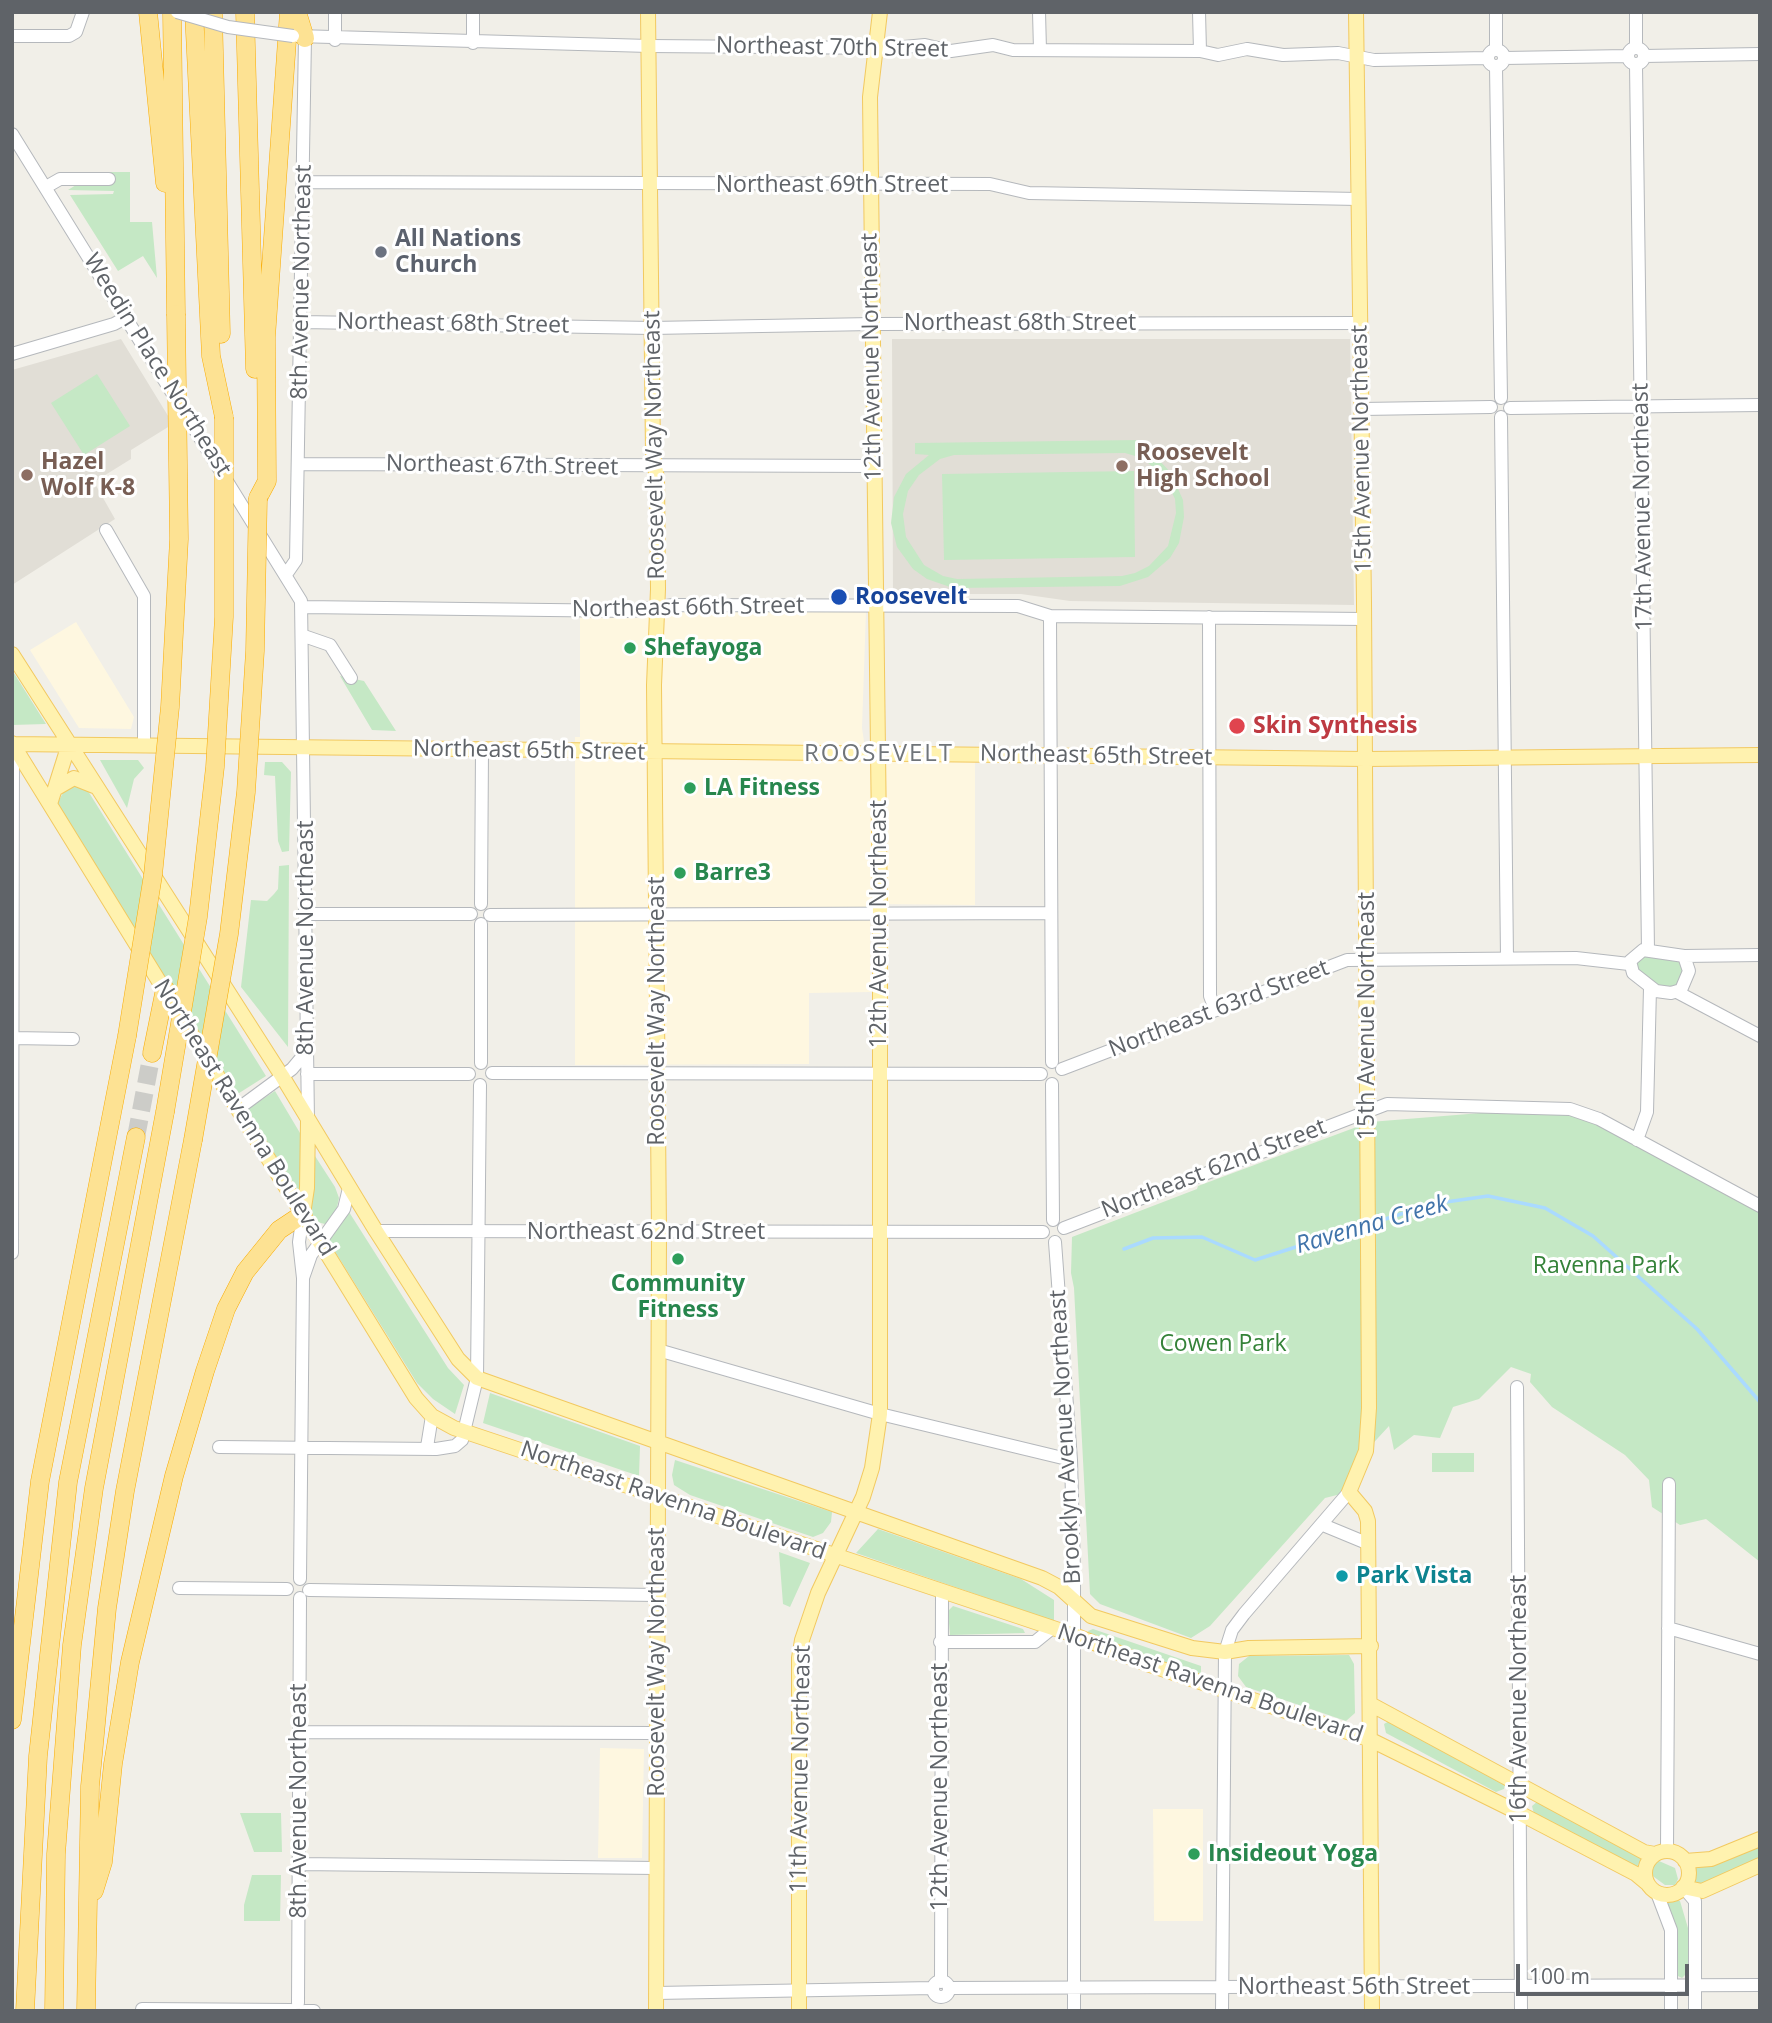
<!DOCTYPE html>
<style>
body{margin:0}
#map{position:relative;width:1772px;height:2023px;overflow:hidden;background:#f1efe8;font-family:"Open Sans",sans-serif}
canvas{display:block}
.frame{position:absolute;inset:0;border:14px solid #5f6368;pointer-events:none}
.scale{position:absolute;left:1516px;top:1964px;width:173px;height:32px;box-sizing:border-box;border:4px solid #5f6368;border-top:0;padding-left:9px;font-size:21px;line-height:24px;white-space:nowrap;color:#5f6368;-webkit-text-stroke:5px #fff;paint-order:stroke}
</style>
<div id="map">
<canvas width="1772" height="2023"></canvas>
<div class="frame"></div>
<div class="scale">100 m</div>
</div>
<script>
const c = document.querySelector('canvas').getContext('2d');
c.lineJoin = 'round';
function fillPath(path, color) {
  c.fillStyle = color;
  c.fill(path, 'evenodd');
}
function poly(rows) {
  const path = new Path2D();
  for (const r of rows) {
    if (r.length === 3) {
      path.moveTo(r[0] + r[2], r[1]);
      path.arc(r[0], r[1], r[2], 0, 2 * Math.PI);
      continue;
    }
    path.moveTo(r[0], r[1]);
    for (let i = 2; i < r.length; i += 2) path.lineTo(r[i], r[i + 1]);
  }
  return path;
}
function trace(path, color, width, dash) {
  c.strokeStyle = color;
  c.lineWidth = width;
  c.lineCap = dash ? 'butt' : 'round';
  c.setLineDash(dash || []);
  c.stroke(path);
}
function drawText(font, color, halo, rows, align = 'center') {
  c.font = font + ' "Open Sans",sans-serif';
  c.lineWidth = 6;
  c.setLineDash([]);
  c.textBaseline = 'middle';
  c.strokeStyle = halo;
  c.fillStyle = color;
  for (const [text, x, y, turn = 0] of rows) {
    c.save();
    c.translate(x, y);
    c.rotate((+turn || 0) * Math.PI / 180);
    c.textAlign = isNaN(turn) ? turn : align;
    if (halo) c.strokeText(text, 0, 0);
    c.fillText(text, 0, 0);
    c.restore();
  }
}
fillPath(poly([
 [671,611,866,611,862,728,867,762,975,762,975,905,870,904,871,992,809,993,809,1064,575,1065,575,737,580,737,580,617,640,618],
 [76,622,134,717,131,729,79,728,30,650],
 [600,1748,644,1749,642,1858,598,1858],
 [1153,1809,1203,1809,1203,1921,1154,1921]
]), '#fef7e0');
fillPath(poly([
 [121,339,173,424,131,450,131,459,94,482,115,519,12,585,12,370],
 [892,339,1350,339,1354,605,1070,601,1021,594,893,594]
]), '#e1ded6');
fillPath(poly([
 [109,172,130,172,130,222,152,222,157,278,143,256,118,271,70,195,113,194,114,191,68,190,76,185,109,186],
 [97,374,130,426,84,455,51,403],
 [1138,440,1139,448,1160,461,1171,473,1183,500,1184,517,1179,543,1170,558,1148,577,1120,586,953,588,927,579,913,569,897,547,891,523,894,497,906,474,929,455,915,454,915,443],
 [1125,453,1142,458,1164,476,1175,499,1176,513,1168,546,1149,566,1135,573,1122,576,957,579,943,576,924,565,906,537,903,514,908,491,919,475,940,459,954,455],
 [1134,471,1135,557,944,560,942,474],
 [12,670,46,724,12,725],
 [340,676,364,681,396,731,372,730],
 [100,760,138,760,144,768,134,779,127,808],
 [265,762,282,762,291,772,289,851,282,852,278,841,275,776,264,775],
 [71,787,85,787,88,791,266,1076,236,1095,57,804,64,791],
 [289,865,288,1047,241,987,251,900,267,901,274,894,278,889,279,866],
 [1641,955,1676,956,1685,966,1679,983,1673,989,1654,986,1635,968],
 [275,1091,300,1133,302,1184,298,1190,246,1110],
 [1493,1112,1585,1115,1760,1202,1760,1562,1706,1519,1680,1525,1652,1507,1649,1480,1625,1455,1552,1407,1530,1382,1531,1374,1511,1367,1479,1399,1453,1407,1440,1438,1414,1435,1394,1450,1389,1426,1366,1451,1349,1492,1325,1498,1210,1626,1191,1638,1100,1604,1090,1594,1074,1288,1071,1273,1072,1237,1197,1189,1198,1186,1370,1122],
 [315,1156,335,1187,339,1198,336,1212,325,1224,317,1222,308,1207,314,1192],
 [349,1212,448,1368,464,1385,455,1414,433,1399,417,1383,329,1242,329,1235],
 [490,1393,640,1446,639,1476,483,1423],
 [1432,1453,1474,1453,1474,1472,1432,1472],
 [675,1460,832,1512,831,1522,823,1533,813,1537,690,1495,674,1485,672,1475],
 [878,1529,1021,1579,1054,1600,1054,1621,856,1553],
 [779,1552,810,1563,790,1607,783,1604],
 [953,1606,1023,1629,1025,1633,950,1635,948,1611],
 [1093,1629,1201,1666,1201,1675,1090,1637,1088,1631],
 [1349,1655,1354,1664,1355,1713,1346,1721,1246,1687,1238,1676,1239,1664,1249,1656],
 [1391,1720,1505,1784,1504,1789,1496,1792,1386,1733,1384,1724],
 [1538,1801,1643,1856,1636,1869,1534,1814,1532,1806],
 [240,1813,281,1813,282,1852,254,1852],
 [1760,1843,1760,1860,1700,1885,1692,1881,1688,1868,1703,1867],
 [1659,1861,1675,1868,1678,1879,1675,1885,1665,1885,1650,1874,1652,1866],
 [252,1875,281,1875,280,1921,244,1921,244,1905],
 [1673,1900,1680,1901,1688,1928,1689,1971,1682,1978,1676,1975,1667,1901]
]), '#c5e8c5');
trace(poly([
 [1373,1223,1432,1204,1488,1196,1545,1208,1593,1236,1697,1329,1760,1402],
 [1124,1249,1153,1238,1202,1237,1255,1260,1365,1225]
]), '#aadaff', 3.5);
trace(poly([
 [136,1137,152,1053]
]), '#ccccc8', 18, [18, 9]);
const minor = poly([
 [335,12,335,40],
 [1039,12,1040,50],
 [1199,12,1200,51],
 [1496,12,1496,50],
 [1636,12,1636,48],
 [12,36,69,36,76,32,83,12],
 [297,36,649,46,893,48,925,45,951,51,993,45,1013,50,1200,51,1218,55,1247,49,1283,55,1338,53,1374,60,1488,58],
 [473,43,473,12],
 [1636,56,8],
 [1496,58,8],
 [1644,56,1760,54],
 [1504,58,1628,56],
 [1636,65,1648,950],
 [1496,67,1501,398],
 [12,134,301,601,308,1120],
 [304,182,990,184,1029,193,1359,199],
 [46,187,60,179,109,179],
 [302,322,652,328,872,324,1360,323],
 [12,354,114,324,127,317],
 [1510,408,1760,405],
 [1362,409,1491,407],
 [1501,417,1507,958],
 [299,464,873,466],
 [106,530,144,596,144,744],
 [287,573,296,560,305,38],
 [303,607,631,611,673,605,1018,606,1050,616,1365,619],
 [1050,616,1052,1062],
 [1209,617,1210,996,1215,1009],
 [304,636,330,645,351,678],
 [481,904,482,750],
 [306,914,471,914],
 [490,915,1051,913],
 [1643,950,1684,956,1689,971,1681,990,1671,993,1656,991,1633,973,1630,961,1643,950],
 [1684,956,1760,955],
 [1677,992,1760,1036],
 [12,1038,73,1039],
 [481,1063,481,924],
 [1062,1069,1347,960,1576,958,1629,964],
 [492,1073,1041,1074],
 [307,1074,469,1074],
 [1052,1084,1053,1220],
 [239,1108,292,1069,307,1051],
 [1637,1140,1647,1112,1650,988],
 [1064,1228,1387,1104,1570,1109,1599,1119,1760,1206],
 [376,1231,1043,1232],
 [1055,1242,1071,1460,1074,1570,1074,2011],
 [12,1253,13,744],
 [303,1278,311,1255,344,1209,349,1188],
 [658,1350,880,1414,1071,1460],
 [1517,1387,1521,2011],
 [219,1447,436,1449,455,1446,462,1440,477,1378,480,1085],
 [427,1447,432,1416],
 [1323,1525,1369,1544],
 [300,1579,303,1278,299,1242,303,1214],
 [179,1588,287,1589],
 [309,1590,656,1595],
 [1668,1628,1760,1654],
 [940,1642,1035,1642,1051,1629],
 [300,1732,656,1733],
 [1667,1851,1669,1484],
 [298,1864,657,1868],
 [1683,1887,1695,1901,1695,2011],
 [1657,1893,1671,1930,1671,2011],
 [941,1989,8],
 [941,1982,942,1592],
 [949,1988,1760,1985],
 [656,1993,933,1988],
 [298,2003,300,1598],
 [142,2009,291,2010],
 [305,2011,314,2011],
 [1222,2011,1225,1652,1232,1630,1244,1614,1349,1492]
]);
const major = poly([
 [648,12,653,453,657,479,658,589,654,685,659,1232,656,2011],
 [1356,12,1364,602,1369,1408,1366,1451,1349,1492,1365,1511,1368,1521,1372,2011],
 [12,654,282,1076,376,1231,458,1359,477,1378,1042,1578,1059,1587,1091,1616,1192,1648,1225,1652,1249,1648,1371,1646],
 [12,743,416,1398,432,1416,454,1428,1074,1635,1147,1664,1371,1740,1521,1814,1636,1874,1648,1884],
 [12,744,1366,759,1760,755],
 [55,789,74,778,94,786],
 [50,804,69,744],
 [303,1214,307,1188,308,1121],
 [1372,1705,1644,1852,1655,1854],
 [1667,1873,22],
 [1685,1861,1711,1859,1760,1839],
 [1683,1887,1702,1891,1760,1865],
 [799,2011,799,1658,802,1640,818,1593,863,1497,872,1468,880,1414,880,914,870,97,880,12]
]);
const highway = poly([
 [148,12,165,183],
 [172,12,176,314],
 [194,12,211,356,224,417],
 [213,12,221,334],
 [245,12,255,369],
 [297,12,305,38],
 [258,498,267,481,266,337,289,12],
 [152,1053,165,989],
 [12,1720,40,1481,127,1036],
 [94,1891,103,1862,113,1764,130,1662,174,1476,205,1371,226,1309,245,1272,279,1230,303,1214],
 [25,2011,38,1756,68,1482,136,1137],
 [54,2011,56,1854,72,1645,94,1488,165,1112],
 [86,2011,90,1786,107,1608,125,1491,193,1140]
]);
trace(minor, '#b5b8bc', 14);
trace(major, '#f2c960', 16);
trace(highway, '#f9ab00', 19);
trace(minor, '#fff', 12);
trace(major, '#fff2af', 14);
trace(highway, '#fde293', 18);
const minorBridge = poly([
 [177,12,228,27,293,36]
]);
const highwayBridge = poly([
 [127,1036,153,875,170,707,179,539,176,314],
 [165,1112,198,917,215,767,224,617,224,417],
 [193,1140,229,934,246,792,255,651,258,498]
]);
trace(minorBridge, '#b5b8bc', 14, []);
trace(highwayBridge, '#f9ab00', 19, []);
trace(minorBridge, '#fff', 12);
trace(highwayBridge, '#fde293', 18);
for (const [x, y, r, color] of [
 [381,252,7,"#6b7280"],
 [1122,466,7,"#8d6e63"],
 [27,475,7,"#8d6e63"],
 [839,597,9,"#1a4fb4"],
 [630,648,7,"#2e9e5b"],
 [1237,726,9,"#e0444e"],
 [690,788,7,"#2e9e5b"],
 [680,873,7,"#2e9e5b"],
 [678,1259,7,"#2e9e5b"],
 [1342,1576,7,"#0f9aa8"],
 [1194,1854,7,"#2e9e5b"]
]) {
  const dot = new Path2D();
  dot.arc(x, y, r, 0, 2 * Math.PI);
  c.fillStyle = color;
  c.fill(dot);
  trace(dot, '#fff', 2.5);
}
drawText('23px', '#5f6368', '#fff', [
 ["Northeast 70th Street",832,48,1],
 ["Northeast 69th Street",832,185],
 ["8th Avenue Northeast",302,282,-89],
 ["Northeast 68th Street",1020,323],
 ["Northeast 68th Street",453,324,1],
 ["12th Avenue Northeast",872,357,-91],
 ["Weedin Place Northeast",157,365,58],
 ["Roosevelt Way Northeast",655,445,-91],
 ["15th Avenue Northeast",1362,449,-91],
 ["Northeast 67th Street",502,466,1],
 ["17th Avenue Northeast",1643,507,-91],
 ["Northeast 66th Street",688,608,-1],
 ["Northeast 65th Street",529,751,1],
 ["Northeast 65th Street",1096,756,1],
 ["12th Avenue Northeast",879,924,-90],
 ["8th Avenue Northeast",306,938,-90],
 ["Northeast 63rd Street",1219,1009,-21],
 ["Roosevelt Way Northeast",657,1011,-90],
 ["15th Avenue Northeast",1367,1016,-90],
 ["Northeast Ravenna Boulevard",244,1118,58],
 ["Northeast 62nd Street",1214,1169,-21],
 ["Northeast 62nd Street",646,1232],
 ["Brooklyn Avenue Northeast",1066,1437,-93],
 ["Northeast Ravenna Boulevard",673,1501,19],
 ["Roosevelt Way Northeast",657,1662,-90],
 ["Northeast Ravenna Boulevard",1210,1684,19],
 ["16th Avenue Northeast",1519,1699,-90],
 ["11th Avenue Northeast",801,1769,-89],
 ["12th Avenue Northeast",940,1787,-90],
 ["8th Avenue Northeast",299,1801,-90],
 ["Northeast 56th Street",1354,1987]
]);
drawText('bold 23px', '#5b616d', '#fff', [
 ["All Nations",395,239],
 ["Church",395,265]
], 'left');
drawText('bold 23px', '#785e54', '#fff', [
 ["Roosevelt",1136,453],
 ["High School",1136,479],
 ["Hazel",41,462],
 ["Wolf K-8",41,488]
], 'left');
drawText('bold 23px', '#164399', '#fff', [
 ["Roosevelt",855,597]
], 'left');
drawText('bold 23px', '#27864d', '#fff', [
 ["Shefayoga",644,648],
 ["LA Fitness",704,788],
 ["Barre3",694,873],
 ["Community",678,1284,"center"],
 ["Fitness",678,1310,"center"],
 ["Insideout Yoga",1208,1854]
], 'left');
drawText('bold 23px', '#be3a42', '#fff', [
 ["Skin Synthesis",1253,726]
], 'left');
drawText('23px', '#348238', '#fff', [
 ["Ravenna Park",1606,1266],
 ["Cowen Park",1223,1344]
]);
drawText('bold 23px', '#0d838f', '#fff', [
 ["Park Vista",1356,1576]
], 'left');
c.letterSpacing = '2px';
drawText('24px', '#70757a', '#fff', [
 ["ROOSEVELT",879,754]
]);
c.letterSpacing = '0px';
drawText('italic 24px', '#4174aa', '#fff', [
 ["Ravenna Creek",1372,1225,-16]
]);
</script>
